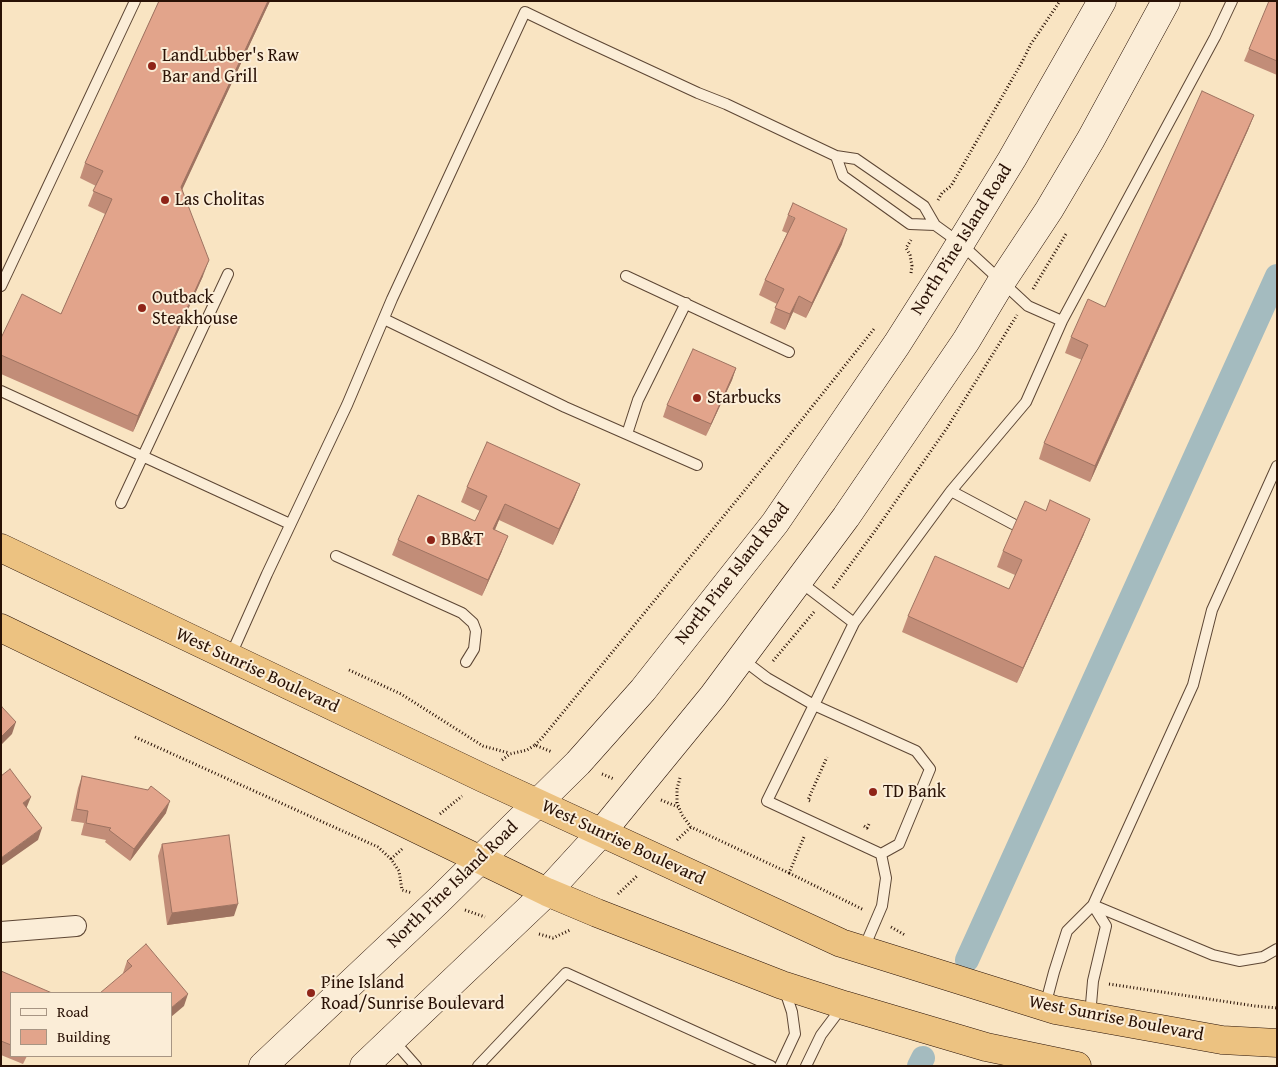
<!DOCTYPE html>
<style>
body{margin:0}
#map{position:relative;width:1278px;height:1067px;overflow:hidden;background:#f9e4c2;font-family:"Gentium Book Plus",serif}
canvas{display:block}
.frame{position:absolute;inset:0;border:2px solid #291105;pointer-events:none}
.legend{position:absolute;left:10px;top:992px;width:162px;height:65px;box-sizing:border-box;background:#fbedd7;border:1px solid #a79583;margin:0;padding:6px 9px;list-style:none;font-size:15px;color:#291105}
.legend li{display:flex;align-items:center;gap:10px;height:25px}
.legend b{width:25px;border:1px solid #a79583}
</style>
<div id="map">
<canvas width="1278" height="1067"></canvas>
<div class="frame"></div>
<ul class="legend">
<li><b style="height:6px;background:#fbedd7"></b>Road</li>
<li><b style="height:14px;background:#e2a48b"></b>Building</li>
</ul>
</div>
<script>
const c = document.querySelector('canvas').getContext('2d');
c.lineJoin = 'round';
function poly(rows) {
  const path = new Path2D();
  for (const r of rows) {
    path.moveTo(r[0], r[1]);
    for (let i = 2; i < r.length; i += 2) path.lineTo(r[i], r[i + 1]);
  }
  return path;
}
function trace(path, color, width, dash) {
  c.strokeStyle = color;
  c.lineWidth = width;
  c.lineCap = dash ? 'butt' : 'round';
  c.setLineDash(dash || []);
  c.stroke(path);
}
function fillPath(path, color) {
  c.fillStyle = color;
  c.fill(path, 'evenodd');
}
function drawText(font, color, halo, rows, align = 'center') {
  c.font = font + ' "Gentium Book Plus",serif';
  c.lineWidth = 4;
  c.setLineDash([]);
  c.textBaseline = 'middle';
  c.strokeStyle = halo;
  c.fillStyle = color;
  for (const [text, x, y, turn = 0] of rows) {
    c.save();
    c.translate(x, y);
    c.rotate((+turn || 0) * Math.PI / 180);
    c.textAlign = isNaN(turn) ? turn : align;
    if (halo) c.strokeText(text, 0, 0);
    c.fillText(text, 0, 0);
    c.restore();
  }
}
trace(poly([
 [967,960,1277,276],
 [919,1066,923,1058]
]), '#a4bbbf', 24);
const lane = poly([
 [836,156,843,176,910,224,935,225],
 [626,276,789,352],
 [1,286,135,1],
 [384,319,565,407,697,465],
 [1,391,290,524],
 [627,434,638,400,686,303],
 [951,491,1013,524],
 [121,503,228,274],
 [336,556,462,613,473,623,476,631,474,649,466,662],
 [799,581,854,623,951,491,1026,402,1062,321],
 [230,657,267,574,347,405,392,299,525,12,577,37,698,93,726,104,836,156,856,159,924,206,935,225,960,243,1028,306,1062,321,1215,37,1232,1],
 [742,659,767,678,814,705,854,623],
 [814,705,916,751,930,769,899,844,881,854,767,801,814,705],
 [1093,905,1213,955,1239,961,1263,957,1277,949],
 [864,948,882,906,886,878,881,854],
 [1045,1006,1054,972,1067,931,1093,905,1193,685,1212,610,1277,466],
 [1090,1016,1093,981,1106,926,1093,905],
 [393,1040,416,1066],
 [478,1066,566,973,771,1066],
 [780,1066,795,1034,792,1012,784,988],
 [806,1066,821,1035,842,1007]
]);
const street = poly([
 [1,932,76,926]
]);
const secondary = poly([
 [263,1066,438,901,578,763,643,690,775,523,897,344,944,270,1012,159,1102,1],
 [364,1066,547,892,601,833,713,696,846,517,966,341,1002,281,1049,210,1091,139,1166,1]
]);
const highway = poly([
 [1,548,483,778,841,943,1055,1010,1222,1040,1277,1043],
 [1,628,547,892,597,913,782,985,844,1005,986,1047,1077,1066]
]);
trace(lane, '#5d4634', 12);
trace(street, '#5d4634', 22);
trace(secondary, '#291105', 29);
trace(highway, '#291105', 29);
trace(poly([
 [938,200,942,193,951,186,1022,62,1031,44,1060,1],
 [911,273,912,266,910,255,906,248,911,240],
 [1033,289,1066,234],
 [833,588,875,531,947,428,1017,315],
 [773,661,814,612],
 [349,670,401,694,483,746,509,753],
 [135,737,378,847,391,859],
 [535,745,542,738,772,457,874,329],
 [502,760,510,754,527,750,535,745,552,752],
 [602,774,614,779],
 [680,778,677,789,677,803,682,815,691,827,789,873,804,837],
 [661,800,678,807],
 [810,801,808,800,827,757],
 [440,814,462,796],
 [864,826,867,828,870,822],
 [677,840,691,827],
 [402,849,391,859,399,871,402,890,412,893],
 [789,873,864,910],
 [618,894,637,876],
 [465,910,485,917],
 [891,927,905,935],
 [539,934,553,938,570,930],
 [1109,984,1255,1006,1277,1008]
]), '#291105', 3, [1, 2.5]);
trace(lane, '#fbedd7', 10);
trace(street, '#fbedd7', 20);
trace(secondary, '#fbedd7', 28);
trace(highway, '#ecc281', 28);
fillPath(poly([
 [159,1,270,1,182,189,203,276,133,432,1,374,1,338,61,314,105,214,88,206,96,186,80,178,85,163],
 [1277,1,1277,75,1244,61,1249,49],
 [1254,115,1248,130,1090,482,1039,459,1044,443,1082,360,1065,353,1071,337,1105,307],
 [788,215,842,244,806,318,793,312,785,330,770,323,777,304,759,295,765,280,787,233,782,231],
 [736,368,732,380,706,436,663,417,667,405],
 [580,484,574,499,553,545,499,520,495,530,502,551,482,596,392,555,398,540,475,521,480,511,461,502,467,487],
 [1084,534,1017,683,902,632,908,616,1009,589,1015,575,997,567,1003,551],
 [82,776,166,813,130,861,105,842,106,840,81,835,84,823,71,821,78,788],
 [162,844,234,916,167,925,158,856],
 [127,961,184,1006,123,973],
 [1,971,11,993,11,1056,27,1056,23,1064,1,1055]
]), '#c28d78');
fillPath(poly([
 [268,1,270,1,176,203,181,187],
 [1254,115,1248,130,1090,482,1095,466],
 [847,229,842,244,806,318,812,303],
 [209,260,203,276,133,432,138,416],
 [799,296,793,312,785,330,790,314],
 [736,368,732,380,706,436,711,424],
 [580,484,574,499,553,545,559,529],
 [505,504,499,520,488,545,493,529],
 [1090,519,1084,534,1017,683,1023,668],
 [508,536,502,551,482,596,488,580],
 [16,722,12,734,1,745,1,737],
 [31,797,26,809,23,803],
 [170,801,166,813,130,861,134,849],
 [42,828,38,840,1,866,1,858],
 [238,904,234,916,167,925,172,913],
 [188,994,184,1006,171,1017,171,1008]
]), '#9e7361');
const building = poly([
 [159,1,268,1,181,187,209,260,138,416,1,355,1,338,22,294,61,314,112,199,93,191,103,171,85,163,159,1],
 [1269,1,1277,1,1277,61,1249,49,1269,1],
 [1202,91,1254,115,1095,466,1044,443,1088,345,1071,337,1088,299,1105,307,1202,91],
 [793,203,847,229,812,303,799,296,790,314,775,308,784,289,765,280,795,218,788,215,793,203],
 [693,349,736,368,711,424,667,405,693,349],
 [487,442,580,484,559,529,505,504,493,529,508,536,488,580,398,540,418,495,475,521,487,496,467,487,487,442],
 [1050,500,1090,519,1023,668,908,616,935,556,1009,589,1022,560,1003,551,1025,501,1046,511,1050,500],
 [2,707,16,722,1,737,1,708,2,707],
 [10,769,31,797,23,803,42,828,1,858,1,776,10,769],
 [82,776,148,790,151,786,170,801,134,849,109,830,111,828,86,823,88,811,76,809,82,776],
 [229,835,238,904,172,913,162,844,229,835],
 [146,944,188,994,171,1008,171,993,100,993,132,966,127,961,146,944],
 [1,971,52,993,11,993,11,1045,1,1041,1,971]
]);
fillPath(building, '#e2a48b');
trace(building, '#9e7361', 1);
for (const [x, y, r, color] of [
 [152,66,5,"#8f2418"],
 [165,200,5,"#8f2418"],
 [142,308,5,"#8f2418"],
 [697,398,5,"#8f2418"],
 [431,540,5,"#8f2418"],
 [873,792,5,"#8f2418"],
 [311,993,5,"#8f2418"]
]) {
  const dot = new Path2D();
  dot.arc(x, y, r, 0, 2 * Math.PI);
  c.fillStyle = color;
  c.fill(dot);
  trace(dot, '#fbedd7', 2);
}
drawText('18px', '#291105', '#fbedd7', [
 ["LandLubber's Raw",162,56],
 ["Bar and Grill",162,77],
 ["Las Cholitas",175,200],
 ["Outback",152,298],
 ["Steakhouse",152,319],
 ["Starbucks",707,398],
 ["BB&T",441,540],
 ["TD Bank",883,792],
 ["Pine Island",321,983],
 ["Road/Sunrise Boulevard",321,1004]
], 'left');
drawText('18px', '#291105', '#fbedd7', [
 ["North Pine Island Road",962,240,-58],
 ["North Pine Island Road",733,574,-52],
 ["West Sunrise Boulevard",257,671,25],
 ["West Sunrise Boulevard",623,843,25],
 ["North Pine Island Road",453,885,-44],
 ["West Sunrise Boulevard",1116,1019,11]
]);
</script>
